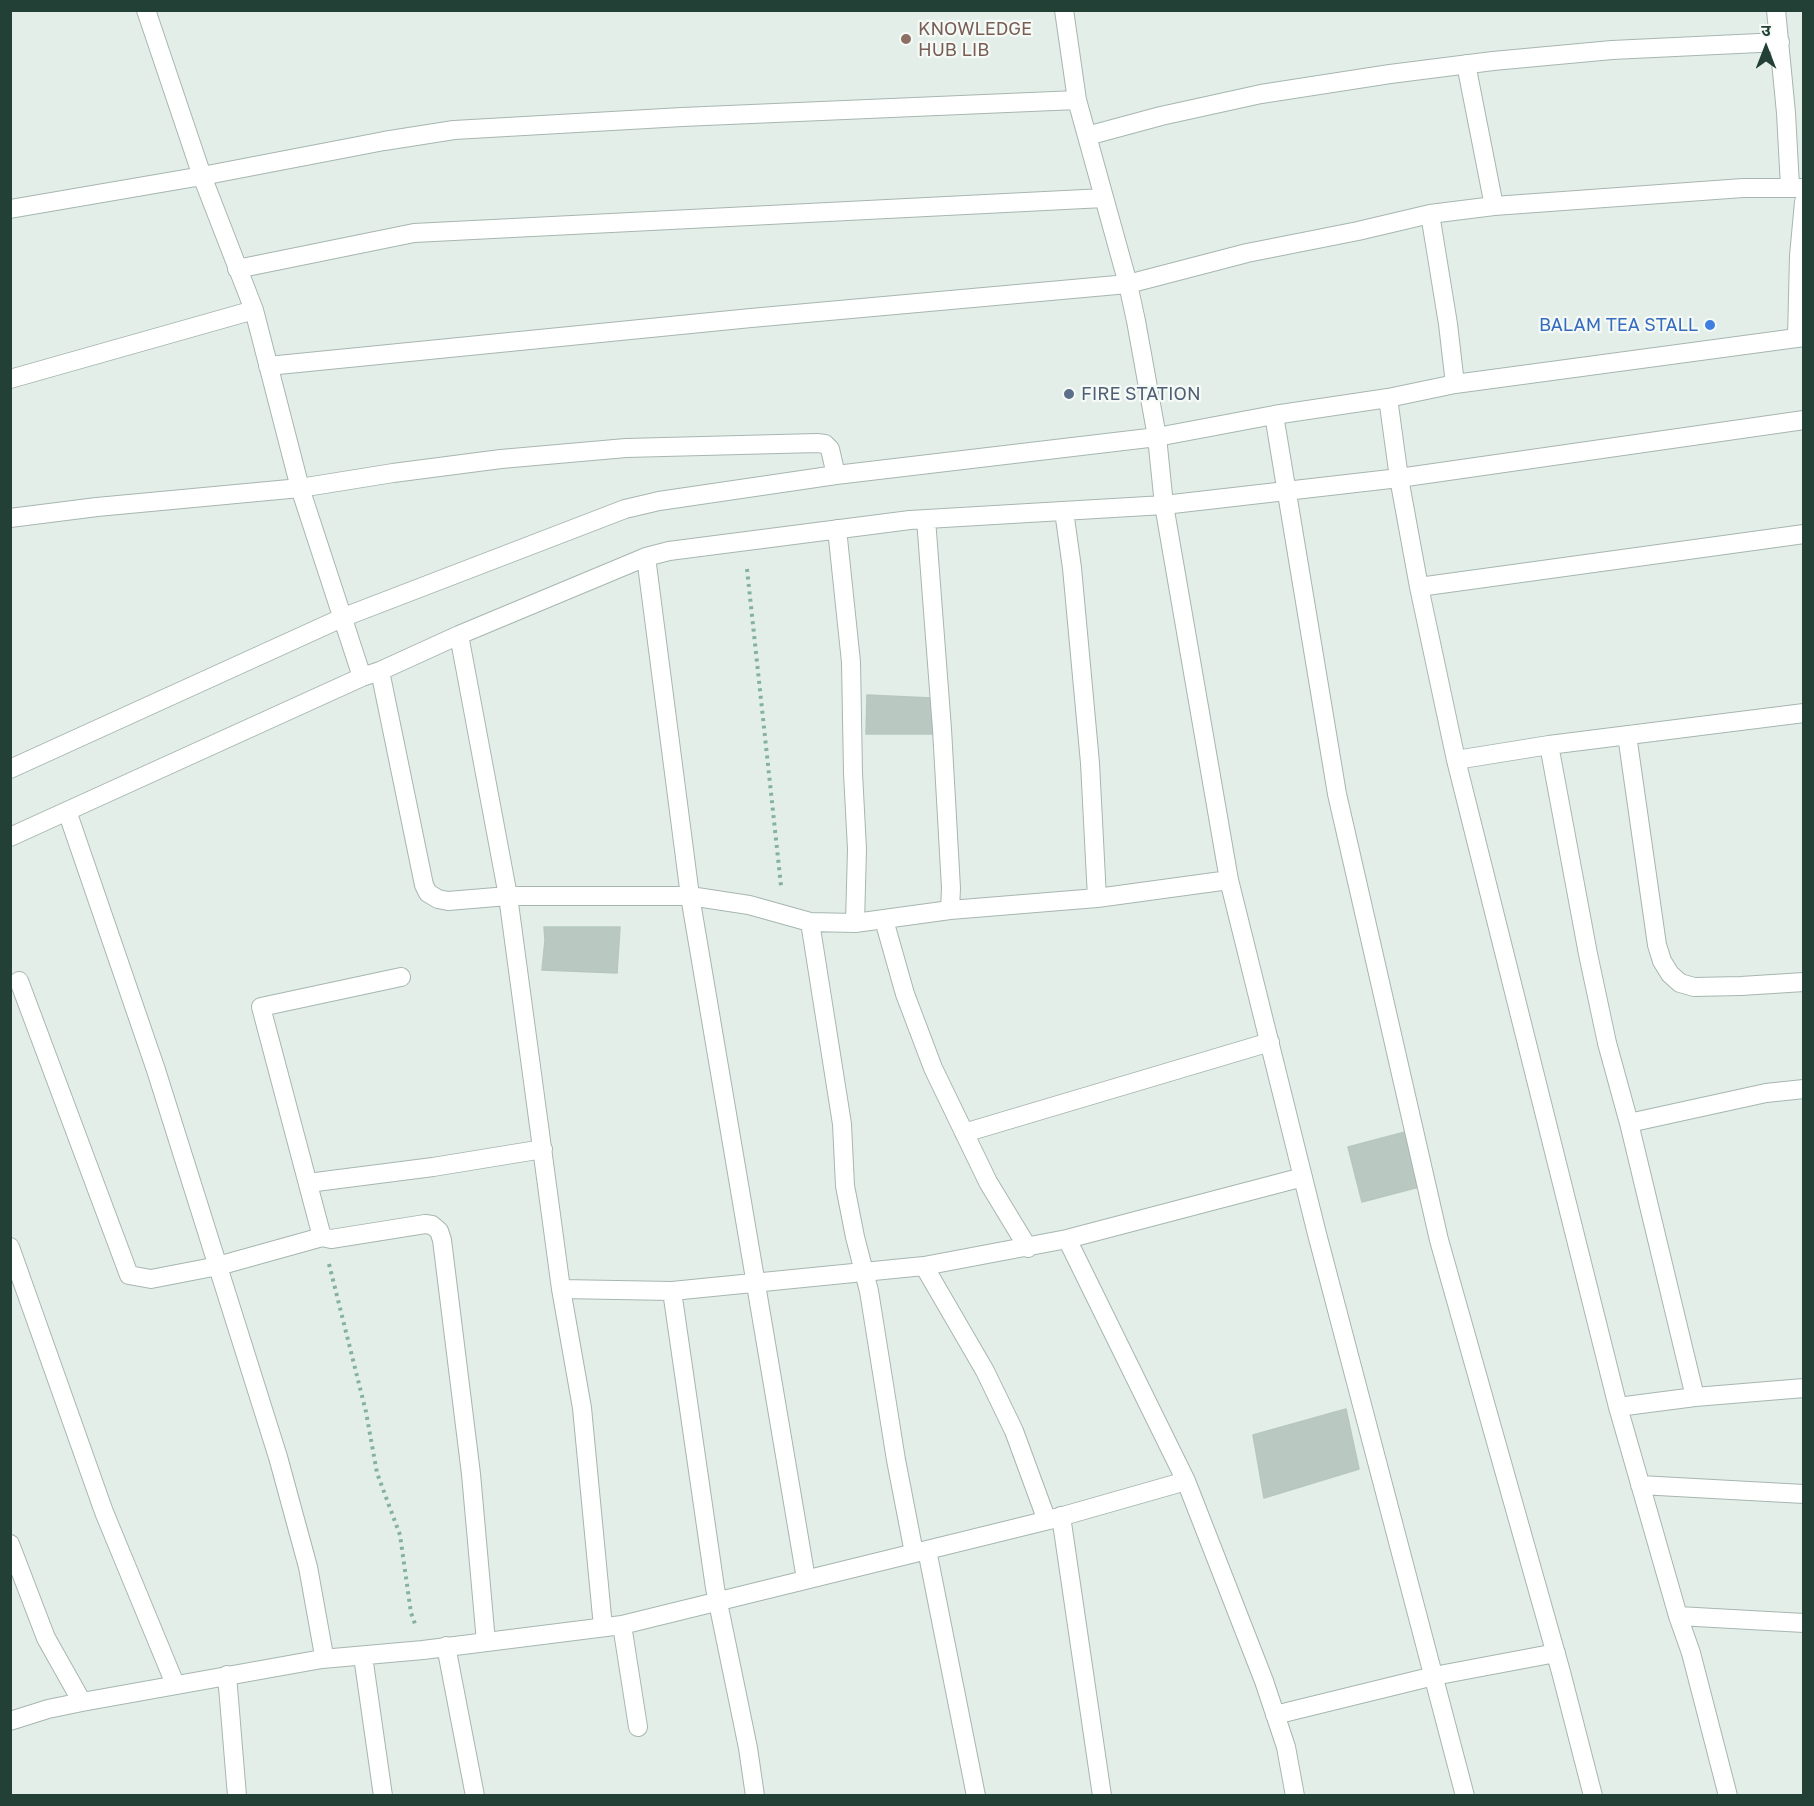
<!DOCTYPE html>
<meta charset="utf-8">
<style>
body{margin:0}
#map{position:relative;width:1814px;height:1806px;overflow:hidden;background:#e4eee9;font-family:"Golos Text","Noto Sans Devanagari",sans-serif}
canvas{display:block}
.frame{position:absolute;inset:0;border:12px solid #234036;pointer-events:none}
.north{position:absolute;left:1736px;top:18px;width:60px;height:60px;-webkit-text-stroke:4px #f5faf7;paint-order:stroke;rotate:0deg;font-size:16px;font-weight:700;line-height:24px;text-align:center;color:#234036}
.north::after{content:'';display:block;margin:auto;width:21px;height:27px;background:#234036;clip-path:polygon(50% 0,100% 100%,50% 72%,0 100%)}
</style>
<div id="map">
<canvas width="1814" height="1806"></canvas>
<div class="frame"></div>
<div class="north">उ</div>
</div>
<script>
const c = document.querySelector('canvas').getContext('2d');
c.lineJoin = 'round';
function fillPath(path, color) {
  c.fillStyle = color;
  c.fill(path, 'evenodd');
}
function poly(rows) {
  const path = new Path2D();
  for (const r of rows) {
    path.moveTo(r[0], r[1]);
    for (let i = 2; i < r.length; i += 2) path.lineTo(r[i], r[i + 1]);
  }
  return path;
}
function trace(path, color, width, dash) {
  c.strokeStyle = color;
  c.lineWidth = width;
  c.lineCap = dash ? 'butt' : 'round';
  c.setLineDash(dash || []);
  c.stroke(path);
}
function drawText(font, color, halo, rows, align = 'center') {
  c.font = font + ' "Golos Text",sans-serif';
  c.lineWidth = 4.5;
  c.setLineDash([]);
  c.textBaseline = 'middle';
  c.strokeStyle = halo;
  c.fillStyle = color;
  for (const [text, x, y, turn = 0] of rows) {
    c.save();
    c.translate(x, y);
    c.rotate((+turn || 0) * Math.PI / 180);
    c.textAlign = isNaN(turn) ? turn : align;
    if (halo) c.strokeText(text, 0, 0);
    c.fillText(text, 0, 0);
    c.restore();
  }
}
const building = poly([
 [867,695,932,698,934,734,866,734,867,695],
 [544,927,620,927,617,973,542,970,545,940,544,927],
 [1405,1132,1419,1187,1362,1202,1348,1147,1405,1132],
 [1346,1409,1359,1469,1264,1498,1253,1435,1346,1409]
]);
fillPath(building, '#b9c9c1');
trace(building, '#b6c7bf', 1.5);
const street = poly([
 [146,10,202,176,254,310,300,488,362,677],
 [1064,10,1077,100,1128,284,1136,321,1157,437,1164,505,1229,880,1317,1234,1465,1796],
 [1776,10,1786,113,1790,187],
 [1466,64,1494,206],
 [1087,136,1161,116,1261,94,1390,74,1493,61,1612,50,1780,42],
 [10,209,202,176,384,141,454,130,682,117,1077,100],
 [1430,214,1448,324,1455,384],
 [237,269,414,233,1104,198],
 [1797,338,1799,256,1804,202],
 [268,366,751,318,1128,284,1247,253,1358,231,1430,214,1494,206,1743,188,1804,188],
 [10,379,254,310],
 [1388,398,1399,478,1419,587,1456,760,1618,1407,1678,1616,1691,1653,1728,1796],
 [1274,415,1337,794,1439,1240,1561,1672,1593,1796],
 [1064,511,1072,568,1090,763,1097,898],
 [10,518,97,507,300,488,393,473,501,459,626,448,817,443,825,444,830,449,836,475],
 [926,519,942,729,951,888,950,910],
 [837,529,851,662,853,773,857,849,855,923],
 [646,557,690,896,806,1579],
 [1419,587,1804,534],
 [459,635,508,896,561,1289,582,1408,603,1627],
 [380,671,424,885,428,893,438,899,448,901,508,896,690,896,749,905,810,922,855,923,950,910,1097,898,1229,880],
 [1627,735,1657,945,1662,961,1670,974,1680,983,1694,987,1741,986,1804,982],
 [1549,745,1588,954,1607,1043,1629,1123,1695,1397],
 [1456,760,1549,745,1804,713],
 [10,769,344,617,625,509,659,501,836,475,1157,437,1274,415,1388,398,1455,384,1804,337],
 [67,811,156,1070,278,1457,308,1567,323,1650,322,1659],
 [10,837,362,677,380,671,459,635,646,557,669,551,910,520,1164,505,1399,478,1804,420],
 [884,920,905,994,933,1068,988,1182,1028,1248],
 [810,922,842,1124,845,1186,855,1237,869,1291,896,1460,914,1553],
 [401,977,261,1007,322,1237,331,1239,425,1224,432,1225,439,1231,442,1240,471,1474,486,1642],
 [19,981,129,1275,151,1279,218,1266,322,1237],
 [1629,1123,1766,1093,1804,1089],
 [964,1133,1270,1042],
 [308,1183,433,1167,543,1149],
 [1067,1239,1186,1481,1264,1681,1286,1747,1295,1796],
 [10,1247,104,1512,175,1684],
 [924,1266,985,1371,1014,1431,1046,1518,1049,1520],
 [561,1289,672,1291,924,1266,1067,1239,1303,1177],
 [672,1291,715,1588,748,1748,755,1796],
 [1618,1407,1695,1397,1804,1388],
 [1640,1485,1804,1494],
 [1061,1516,1102,1796],
 [10,1544,46,1638,82,1702],
 [927,1550,976,1796],
 [1678,1616,1804,1623],
 [622,1625,638,1727],
 [446,1646,475,1796],
 [363,1656,383,1796],
 [227,1675,237,1796],
 [1275,1715,1434,1676,1556,1653],
 [10,1721,48,1709,82,1702,322,1659,423,1650,622,1625,1049,1520,1186,1481]
]);
trace(street, '#a6b6b0', 20);
trace(poly([
 [747,569,781,886],
 [329,1264,366,1412,377,1473,400,1535,411,1613,415,1624]
]), '#84b2a0', 4, [3, 4.5]);
trace(street, '#fff', 18);
for (const [x, y, r, color] of [
 [906,39,6,"#8d6e63"],
 [1710,325,6,"#3f7fe0"],
 [1069,394,6,"#5c6f8a"]
]) {
  const dot = new Path2D();
  dot.arc(x, y, r, 0, 2 * Math.PI);
  c.fillStyle = color;
  c.fill(dot);
  trace(dot, '#f5faf7', 2);
}
drawText('18px', '#785e54', '#f5faf7', [
 ["KNOWLEDGE",918,29],
 ["HUB LIB",918,50]
], 'left');
drawText('18px', '#366cbe', '#f5faf7', [
 ["BALAM TEA STALL",1698,325]
], 'right');
drawText('18px', '#4e5e75', '#f5faf7', [
 ["FIRE STATION",1081,394]
], 'left');
</script>
